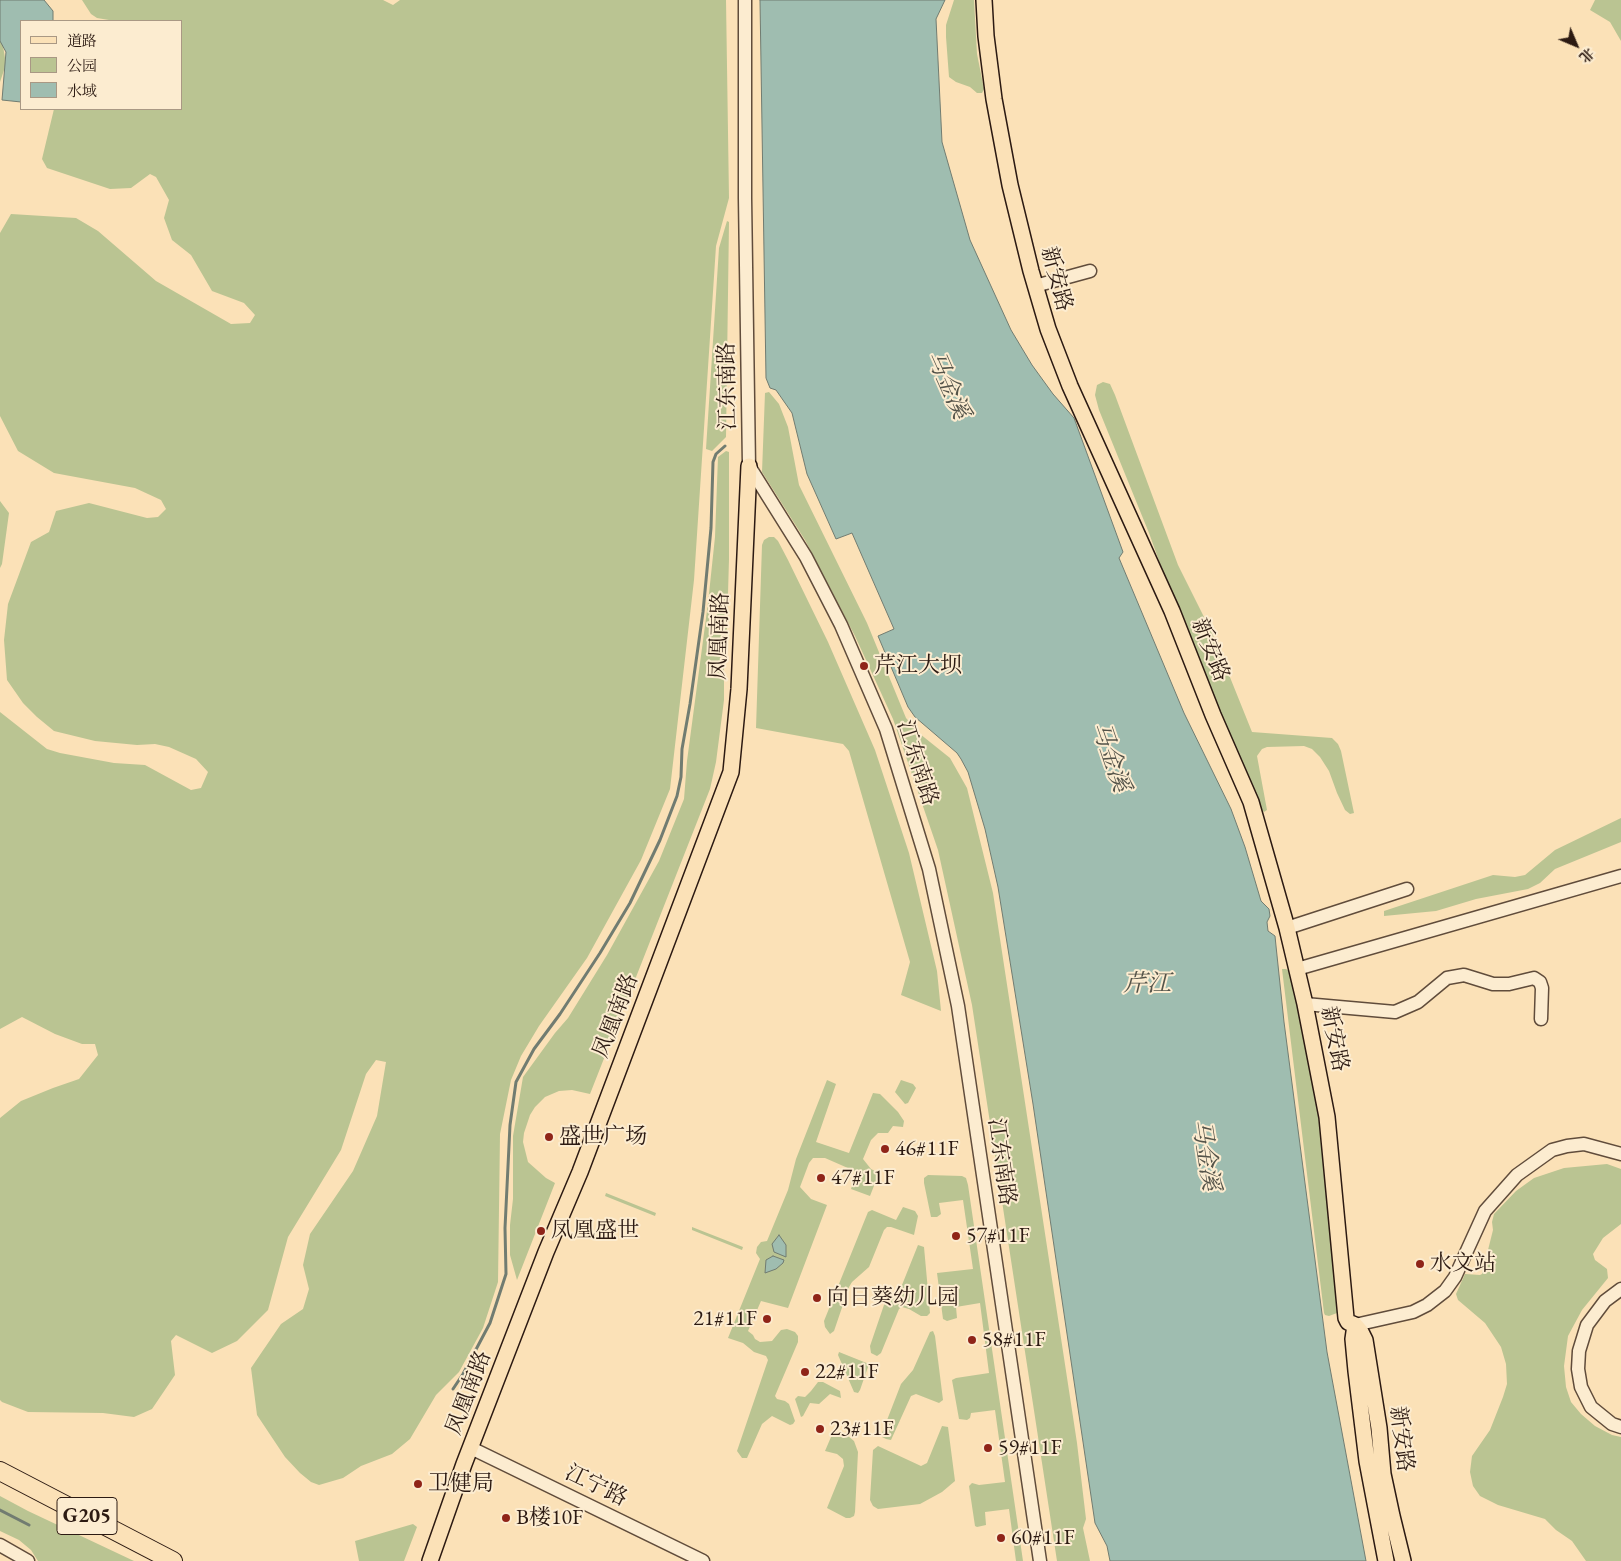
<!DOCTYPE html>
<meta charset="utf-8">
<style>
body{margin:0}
#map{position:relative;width:1621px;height:1561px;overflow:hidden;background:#fbe1b7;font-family:"EB Garamond","Noto Serif SC",serif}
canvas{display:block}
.legend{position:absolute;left:20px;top:20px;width:162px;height:90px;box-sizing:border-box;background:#fcecd0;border:1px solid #a99884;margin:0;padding:6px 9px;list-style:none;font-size:15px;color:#2c1a12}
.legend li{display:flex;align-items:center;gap:10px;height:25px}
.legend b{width:25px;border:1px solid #a99884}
.north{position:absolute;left:1551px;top:20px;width:50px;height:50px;-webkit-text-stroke:4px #fcecd0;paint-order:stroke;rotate:135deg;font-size:14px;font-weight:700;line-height:20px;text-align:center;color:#2c1a12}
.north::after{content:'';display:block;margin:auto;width:18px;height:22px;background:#2c1a12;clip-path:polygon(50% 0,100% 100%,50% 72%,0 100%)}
</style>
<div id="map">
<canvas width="1621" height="1561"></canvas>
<ul class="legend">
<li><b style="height:6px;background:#fbe1b7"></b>道路</li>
<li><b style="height:14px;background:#bac492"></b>公园</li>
<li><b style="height:14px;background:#9fbdb0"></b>水域</li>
</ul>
<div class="north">北</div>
</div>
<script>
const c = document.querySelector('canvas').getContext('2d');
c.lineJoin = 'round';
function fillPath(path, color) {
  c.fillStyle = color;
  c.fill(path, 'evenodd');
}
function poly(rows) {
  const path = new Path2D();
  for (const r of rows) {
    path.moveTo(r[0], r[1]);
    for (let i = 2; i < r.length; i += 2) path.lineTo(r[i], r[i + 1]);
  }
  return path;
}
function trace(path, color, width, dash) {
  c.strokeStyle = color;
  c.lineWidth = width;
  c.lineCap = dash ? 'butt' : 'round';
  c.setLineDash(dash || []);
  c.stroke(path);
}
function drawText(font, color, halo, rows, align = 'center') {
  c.font = font + ' "EB Garamond","Noto Serif SC",serif';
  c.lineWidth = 4;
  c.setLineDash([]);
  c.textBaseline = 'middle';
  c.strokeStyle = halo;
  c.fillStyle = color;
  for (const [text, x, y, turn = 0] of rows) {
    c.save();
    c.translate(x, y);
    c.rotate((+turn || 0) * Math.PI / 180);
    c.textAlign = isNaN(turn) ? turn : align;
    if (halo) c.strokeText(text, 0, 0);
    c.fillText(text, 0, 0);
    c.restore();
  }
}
fillPath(poly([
 [82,0,383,0,393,5,400,0,726,0,729,198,716,246,694,580,670,789,641,860,587,958,539,1026,521,1056,511,1080,500,1134,498,1282,483,1328,459,1372,436,1395,410,1439,392,1454,361,1466,343,1478,319,1485,311,1482,300,1473,285,1457,257,1415,251,1368,281,1324,303,1309,309,1289,303,1265,310,1234,353,1171,377,1116,386,1062,376,1060,366,1074,341,1150,288,1237,268,1310,237,1341,212,1353,176,1335,171,1341,175,1375,152,1409,134,1417,103,1413,28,1412,2,1402,0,1400,0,1118,21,1101,53,1088,79,1079,98,1055,95,1044,82,1044,55,1034,22,1017,0,1029,0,712,47,749,60,753,114,763,145,765,191,790,201,788,208,772,196,759,169,747,155,744,137,745,95,741,54,731,37,717,23,703,7,680,4,640,8,604,31,542,49,532,56,511,89,503,147,518,158,517,166,509,161,500,135,488,54,473,18,451,0,416,0,233,11,214,76,218,98,231,156,281,231,324,250,323,255,315,244,303,212,291,191,255,172,240,164,218,169,200,156,177,150,174,131,188,110,189,47,168,42,159,54,109,181,109,181,21,115,21,97,18,91,14],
 [954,0,974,0,977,54,984,89,982,93,977,93,970,87,956,82,949,77,946,37,946,25],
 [1595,0,1621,0,1621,41,1610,22,1590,10],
 [0,28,6,64,0,82],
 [727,221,729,222,726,437,712,451,706,449,719,248],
 [1103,382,1110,384,1115,395,1178,565,1213,635,1252,732,1332,738,1338,744,1341,751,1354,813,1350,814,1345,810,1337,793,1329,771,1320,757,1312,749,1304,746,1267,747,1262,749,1257,756,1267,810,1264,812,1260,808,1184,630,1149,533,1099,410,1095,395,1097,385],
 [769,392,779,404,788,427,799,485,867,623,906,718,920,734,950,758,967,788,993,893,1077,1443,1086,1519,1083,1528,1090,1561,1057,1561,972,1005,938,850,893,719,855,636,805,540,762,472,765,393],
 [726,451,729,452,729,559,727,628,724,652,724,700,716,762,710,789,590,1094,572,1090,559,1091,545,1097,535,1107,530,1115,524,1133,523,1142,528,1162,546,1178,555,1183,517,1280,510,1255,510,1225,513,1199,513,1136,523,1077,555,1033,568,1018,607,955,659,861,684,799,687,761,708,603,715,537,718,457],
 [0,501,9,513,2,564,0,568],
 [769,537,774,537,778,541,788,560,828,642,875,750,909,853,937,971,941,1011,901,995,910,962,849,751,843,744,756,728,762,545,764,540],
 [1621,818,1621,842,1555,869,1540,883,1528,889,1476,899,1436,911,1384,916,1384,911,1493,875,1515,877,1525,875,1555,850],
 [1282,969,1286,969,1289,971,1311,1064,1323,1127,1335,1265,1337,1313,1329,1316,1325,1315,1324,1313],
 [827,1080,836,1084,816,1142,849,1153,873,1093,880,1094,898,1112,904,1121,903,1127,893,1126,888,1133,878,1133,871,1140,863,1159,871,1169,879,1173,870,1196,851,1189,857,1172,825,1158,813,1158,809,1163,800,1187,811,1199,827,1205,788,1308,761,1301,748,1331,753,1335,755,1339,760,1342,772,1341,781,1330,787,1329,795,1332,798,1336,798,1342,775,1396,777,1399,785,1401,789,1404,795,1421,793,1424,790,1425,772,1416,762,1424,747,1458,742,1458,737,1451,768,1360,766,1356,754,1352,743,1343,728,1338,760,1259,756,1253,757,1247,761,1242,767,1241,788,1190,796,1159],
 [901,1080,913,1084,916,1088,908,1103,905,1104,895,1092],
 [1607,1164,1621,1169,1621,1224,1603,1238,1593,1254,1595,1260,1607,1269,1608,1278,1582,1310,1568,1336,1564,1366,1566,1387,1571,1402,1581,1414,1595,1426,1612,1435,1621,1437,1621,1561,1586,1561,1572,1541,1556,1530,1545,1519,1498,1505,1480,1496,1473,1486,1470,1472,1472,1456,1490,1430,1503,1397,1507,1384,1506,1364,1501,1347,1485,1323,1458,1300,1456,1294,1465,1274,1480,1275,1482,1274,1493,1230,1492,1222,1494,1214,1516,1191,1534,1178,1564,1168],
 [928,1175,962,1176,966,1178,968,1185,1023,1561,1016,1561,1009,1509,985,1512,986,1525,977,1527,975,1526,969,1486,972,1483,979,1485,1005,1482,995,1410,971,1413,970,1418,967,1420,959,1419,952,1380,956,1378,989,1373,980,1303,956,1307,957,1318,947,1321,943,1319,937,1273,973,1269,963,1200,939,1203,941,1214,937,1217,931,1217,924,1183,924,1178],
 [606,1193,656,1213,655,1216,605,1196],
 [903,1207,915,1211,918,1216,914,1235,891,1227,887,1227,884,1230,869,1267,852,1282,849,1287,834,1331,830,1334,825,1327,824,1321,868,1212,872,1210,896,1220],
 [692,1227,743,1247,742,1250,692,1230],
 [918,1245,924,1247,930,1313,927,1316,921,1316,909,1309,902,1307,899,1309,881,1353,877,1356,871,1353,870,1346,885,1302,900,1290],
 [933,1331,935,1336,943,1400,939,1403,916,1394,911,1396,891,1440,886,1439,882,1437,882,1433,901,1384,913,1370,930,1332],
 [839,1352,869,1364,860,1390,858,1393,854,1392,838,1355],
 [818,1382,823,1382,840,1391,841,1398,830,1394,819,1404,810,1403,803,1416,801,1417,795,1399,798,1396,805,1397,811,1391],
 [942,1426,948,1427,955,1481,942,1492,920,1504,878,1509,873,1506,870,1500,873,1450,878,1446,921,1466,927,1463],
 [837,1435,848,1436,854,1441,858,1452,855,1512,854,1516,850,1518,846,1518,827,1508,844,1466,843,1459,837,1454,825,1451,831,1437],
 [0,1496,28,1511,134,1561,38,1561,31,1550,19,1540,0,1531],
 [413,1524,417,1527,404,1561,359,1561,355,1541]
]), '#bac492');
const water = poly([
 [0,0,44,0,53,11,53,21,21,21,21,102,2,100,6,52,0,41,0,0],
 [760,0,945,0,936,19,942,142,970,240,1011,330,1032,365,1053,394,1074,418,1123,552,1119,558,1184,713,1231,809,1245,847,1261,901,1269,909,1270,916,1267,922,1268,931,1275,936,1276,946,1284,1022,1327,1352,1366,1561,1110,1561,1107,1546,1095,1523,1033,1104,998,887,985,829,968,772,961,759,957,753,915,717,908,707,878,636,894,629,852,533,836,539,807,474,792,413,776,390,770,388,766,378,760,0],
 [779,1235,786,1245,786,1257,774,1252,772,1244,779,1235],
 [773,1256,784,1260,783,1263,776,1269,765,1273,766,1260,773,1256]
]);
fillPath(water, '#9fbdb0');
trace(water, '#717c71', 1);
trace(poly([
 [453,1389,463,1374,490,1323,506,1274,505,1228,510,1125,516,1082,534,1049,560,1014,600,953,630,903,660,840,677,796,681,777,682,749,690,704,703,612,711,528,713,462,716,454,725,446],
 [0,1510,29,1525]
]), '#717c71', 3);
const minor = poly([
 [745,0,745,198,749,466,806,557,841,625,886,729,929,869,958,1006,1040,1561],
 [1035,286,1090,271],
 [1287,928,1407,889],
 [1297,969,1621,876],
 [1305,1004,1395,1012,1418,1002,1447,978,1464,975,1493,984,1509,984,1534,978,1540,982,1542,988,1541,1019],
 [1621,1289,1605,1301,1587,1325,1579,1351,1578,1369,1581,1387,1591,1407,1612,1424,1621,1427],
 [1355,1325,1413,1312,1427,1305,1445,1291,1455,1277,1485,1211,1517,1175,1552,1150,1567,1146,1584,1144,1621,1154],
 [471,1448,703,1561],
 [0,1545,28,1561]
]);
const major = poly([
 [984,0,986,36,994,99,1010,185,1031,271,1048,329,1070,386,1172,611,1213,715,1251,802,1287,928,1305,1004,1327,1117,1346,1318,1348,1322,1355,1325,1361,1332,1365,1340,1379,1428,1383,1474,1392,1516,1403,1561],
 [1355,1325,1353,1339,1356,1371,1367,1461,1386,1561],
 [430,1561,464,1464,546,1252,580,1172,731,772,739,689,749,466]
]);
const highway = poly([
 [0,1471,173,1561]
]);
trace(minor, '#604c3b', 15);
trace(major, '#2c1a12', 18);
trace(highway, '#2c1a12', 20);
trace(minor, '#fcecd0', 12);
trace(major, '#fbe1b7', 15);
trace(highway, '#fbe1b7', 18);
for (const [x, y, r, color] of [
 [864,666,5,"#8f2418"],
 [549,1137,5,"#8f2418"],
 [885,1149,5,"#8f2418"],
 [821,1178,5,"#8f2418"],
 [541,1231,5,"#8f2418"],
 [956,1236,5,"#8f2418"],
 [1420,1264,5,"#8f2418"],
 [817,1298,5,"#8f2418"],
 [767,1319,5,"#8f2418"],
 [972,1340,5,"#8f2418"],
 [805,1372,5,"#8f2418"],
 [820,1429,5,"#8f2418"],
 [988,1448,5,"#8f2418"],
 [418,1484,5,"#8f2418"],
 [506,1518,5,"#8f2418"],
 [1001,1538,5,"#8f2418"]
]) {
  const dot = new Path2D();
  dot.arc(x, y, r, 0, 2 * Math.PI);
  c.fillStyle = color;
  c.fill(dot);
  trace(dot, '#fcecd0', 2);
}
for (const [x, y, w] of [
 [87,1516,60]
]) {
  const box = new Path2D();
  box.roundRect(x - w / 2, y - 18.5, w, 37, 4);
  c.fillStyle = '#fcecd0';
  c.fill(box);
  trace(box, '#2c1a12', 1);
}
drawText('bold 21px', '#2c1a12', null, [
 ["G205",87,1516]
]);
drawText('22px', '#2c1a12', '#fcecd0', [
 ["新安路",1056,279,75],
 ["江东南路",728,386,-91],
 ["凤凰南路",720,636,-88],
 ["新安路",1210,650,68],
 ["江东南路",917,763,72],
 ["凤凰南路",616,1016,-69],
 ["新安路",1334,1039,79],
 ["江东南路",1001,1162,82],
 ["凤凰南路",469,1393,-69],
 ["新安路",1401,1439,83],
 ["江宁路",596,1486,26]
]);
drawText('22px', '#2c1a12', '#fcecd0', [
 ["芹江大坝",874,666],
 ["盛世广场",559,1137],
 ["46#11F",895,1149],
 ["47#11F",831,1178],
 ["凤凰盛世",551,1231],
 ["57#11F",966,1236],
 ["水文站",1430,1264],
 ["向日葵幼儿园",827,1298],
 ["21#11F",757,1319,"right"],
 ["58#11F",982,1340],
 ["22#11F",815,1372],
 ["23#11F",830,1429],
 ["59#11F",998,1448],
 ["卫健局",428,1484],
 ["B楼10F",516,1518],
 ["60#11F",1011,1538]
], 'left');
drawText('italic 24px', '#545349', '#fcecd0', [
 ["马金溪",947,385,66],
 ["马金溪",1110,757,71],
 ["芹江",1147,984],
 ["马金溪",1205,1155,81]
]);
</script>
